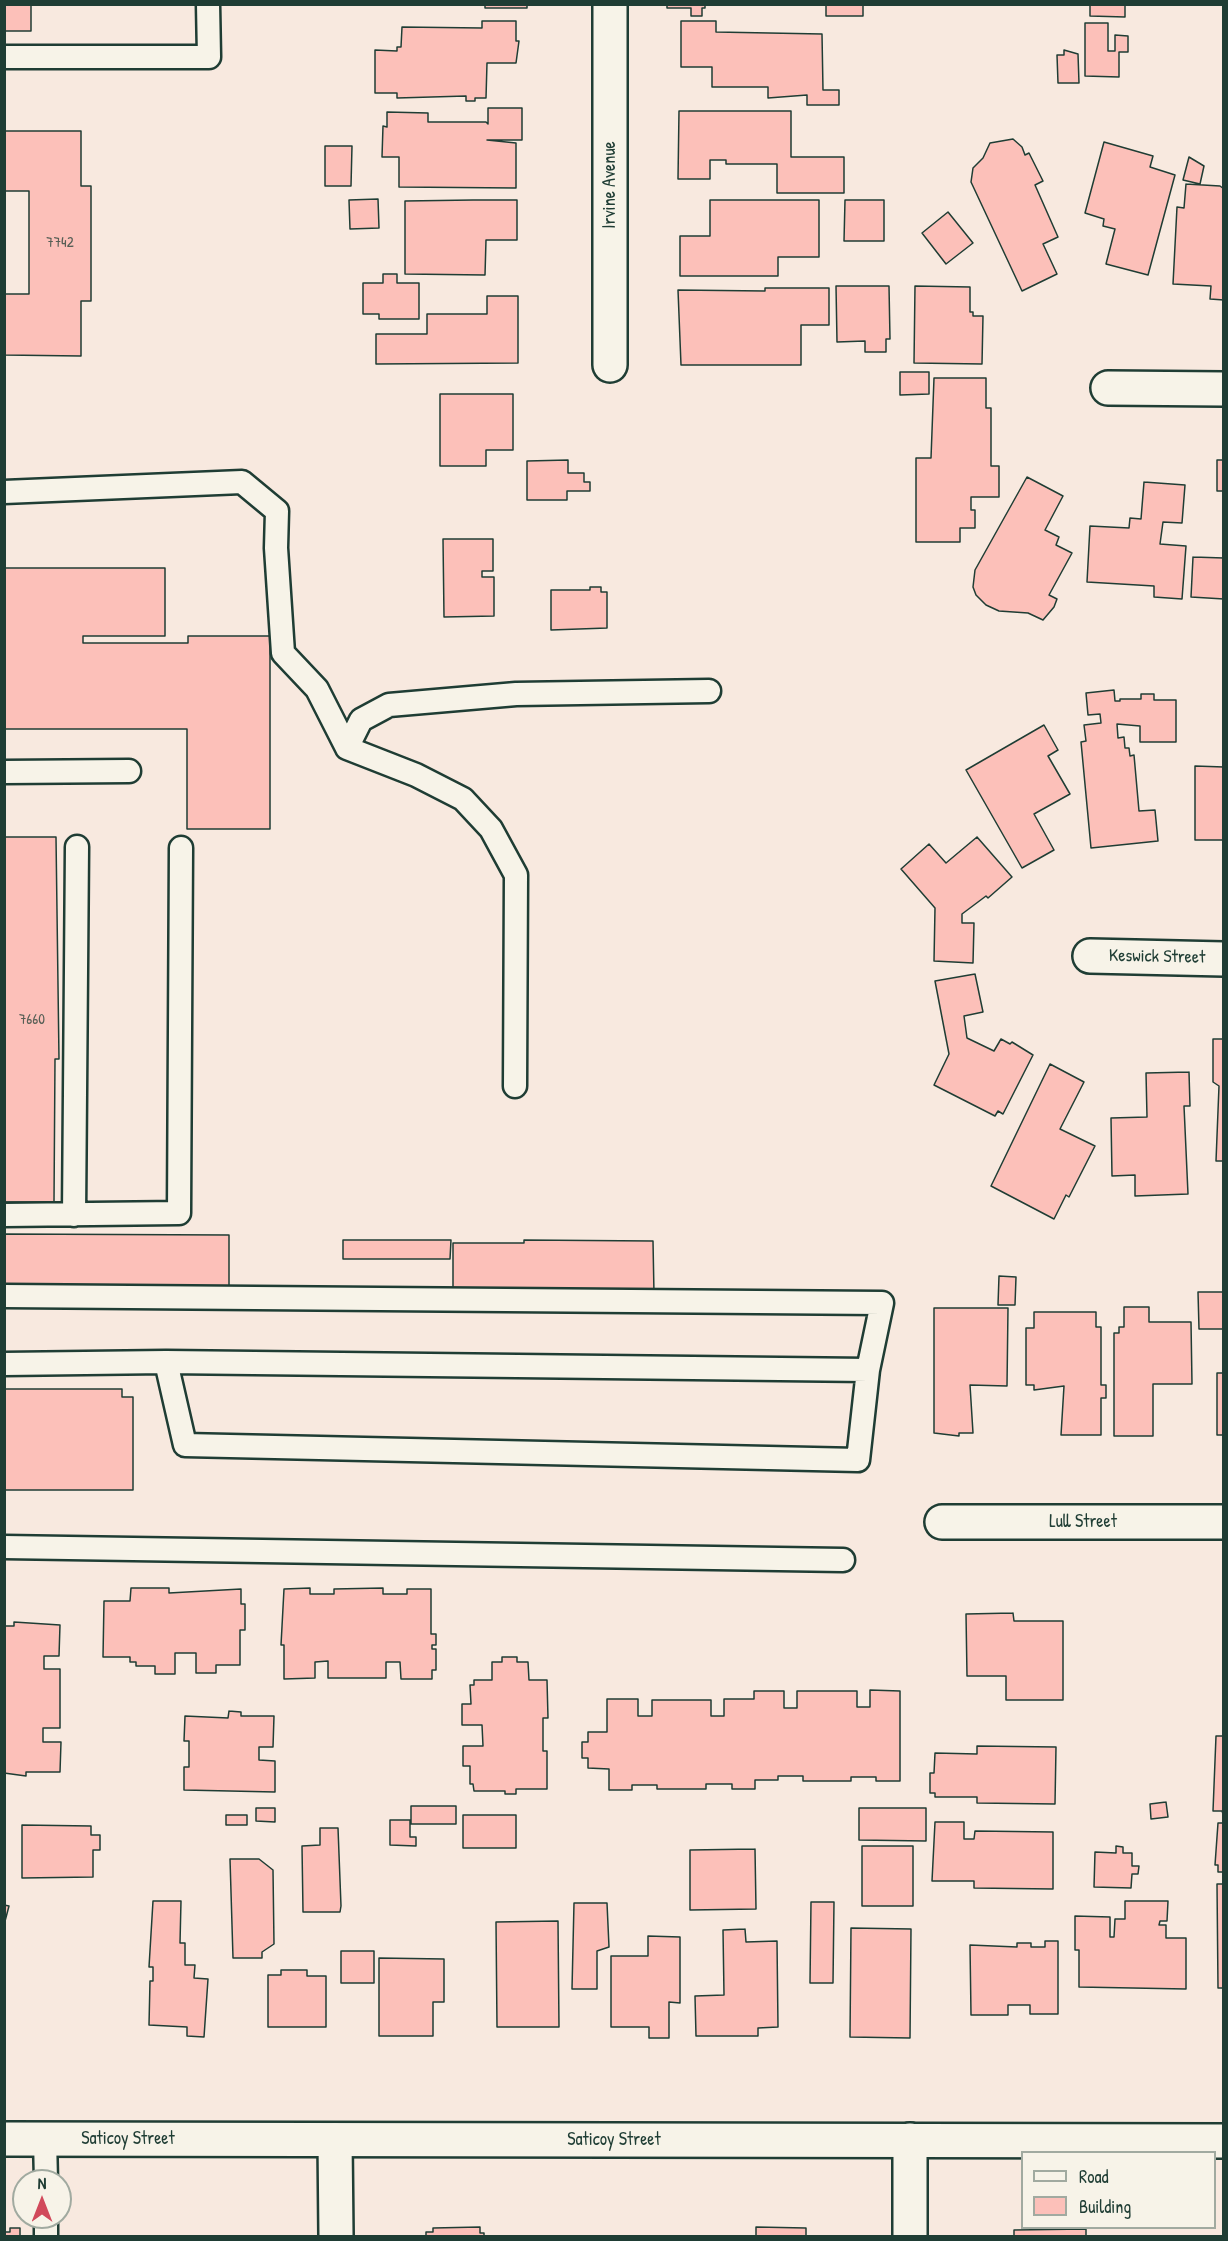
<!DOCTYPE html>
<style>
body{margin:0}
#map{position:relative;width:1228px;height:2241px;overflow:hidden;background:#f8e9df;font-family:"Patrick Hand",sans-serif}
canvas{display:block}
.frame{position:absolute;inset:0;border:6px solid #1f3d34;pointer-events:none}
.legend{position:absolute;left:1021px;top:2151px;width:195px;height:78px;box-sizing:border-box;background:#f7f3e8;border:2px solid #a1aaa0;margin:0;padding:8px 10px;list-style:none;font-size:18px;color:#1f3d34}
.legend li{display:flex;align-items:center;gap:12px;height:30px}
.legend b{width:30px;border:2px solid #a1aaa0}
.north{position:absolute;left:12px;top:2169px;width:60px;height:60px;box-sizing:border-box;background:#f7f3e8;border:2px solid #a1aaa0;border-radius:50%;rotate:0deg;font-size:16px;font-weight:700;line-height:24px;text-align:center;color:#1f3d34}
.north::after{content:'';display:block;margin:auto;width:21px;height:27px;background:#d1495b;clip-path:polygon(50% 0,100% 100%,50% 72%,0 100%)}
</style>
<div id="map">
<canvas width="1228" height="2241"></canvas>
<div class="frame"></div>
<ul class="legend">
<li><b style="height:8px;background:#f7f3e8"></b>Road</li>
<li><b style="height:16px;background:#fcc0b9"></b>Building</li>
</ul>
<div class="north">N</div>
</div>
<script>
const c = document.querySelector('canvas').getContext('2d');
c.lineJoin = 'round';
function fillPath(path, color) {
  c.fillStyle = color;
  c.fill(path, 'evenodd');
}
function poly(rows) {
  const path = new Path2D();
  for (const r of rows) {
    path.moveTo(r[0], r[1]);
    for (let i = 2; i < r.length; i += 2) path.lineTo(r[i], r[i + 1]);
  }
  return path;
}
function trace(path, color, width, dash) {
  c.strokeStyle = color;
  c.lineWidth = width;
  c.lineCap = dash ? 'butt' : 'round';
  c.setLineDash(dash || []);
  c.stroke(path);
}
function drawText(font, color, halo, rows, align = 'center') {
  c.font = font + ' "Patrick Hand",sans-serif';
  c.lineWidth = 5;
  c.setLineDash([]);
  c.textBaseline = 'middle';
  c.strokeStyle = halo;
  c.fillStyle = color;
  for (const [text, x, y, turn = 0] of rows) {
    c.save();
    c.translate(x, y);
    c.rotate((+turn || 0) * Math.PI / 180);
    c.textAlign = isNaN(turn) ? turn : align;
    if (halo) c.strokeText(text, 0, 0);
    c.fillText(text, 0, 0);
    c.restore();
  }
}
const building = poly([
 [4,4,31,4,31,31,4,31,4,4],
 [485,4,527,4,527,8,485,8,485,4],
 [667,4,705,4,705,8,702,8,702,16,691,16,691,8,667,8,667,4],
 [826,4,863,4,863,16,826,16,826,4],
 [1090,4,1125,4,1125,17,1090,16,1090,4],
 [482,21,516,21,516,41,519,41,516,63,487,63,486,98,475,98,475,101,466,101,466,96,397,98,397,93,375,93,375,50,397,51,397,47,401,47,402,27,482,28,482,21],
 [681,21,716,21,716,32,822,34,823,90,839,90,839,105,807,105,807,95,768,98,768,87,712,87,712,67,681,67,681,21],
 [1085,23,1108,23,1108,51,1115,51,1115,35,1128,36,1128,52,1119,52,1119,77,1085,76,1085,23],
 [1064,50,1078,54,1079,83,1058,83,1057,55,1064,55,1064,50],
 [488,108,522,108,522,140,487,140,516,143,516,188,399,187,399,157,382,157,383,126,387,127,387,112,428,113,428,122,486,122,488,124,488,108],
 [679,111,791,111,791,157,844,157,844,193,777,193,777,164,726,164,726,160,710,160,710,179,678,179,679,111],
 [4,131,81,131,81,186,91,186,91,301,81,301,81,356,4,355,4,294,29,294,29,191,4,191,4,131],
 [1013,139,1022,147,1025,155,1029,153,1043,181,1035,185,1058,237,1043,244,1057,274,1022,291,971,182,973,168,983,158,990,143,1013,139],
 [1104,142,1153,156,1150,167,1175,175,1148,275,1106,264,1115,229,1103,226,1104,219,1085,213,1104,142],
 [325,146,352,146,351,186,325,186,325,146],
 [1189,157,1204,166,1200,184,1183,180,1189,157],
 [1186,184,1220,186,1224,189,1224,300,1210,299,1211,286,1173,284,1177,207,1184,208,1186,184],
 [378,199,379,228,350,229,349,200,378,199],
 [473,200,517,200,517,240,486,240,485,275,405,274,405,201,473,200],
 [710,200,819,200,819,257,778,257,778,276,680,276,680,236,710,236,710,200],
 [845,200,884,200,884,241,844,241,845,200],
 [948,212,973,243,946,264,922,233,948,212],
 [383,274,397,274,397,283,419,283,419,319,379,319,379,314,363,314,363,283,383,283,383,274],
 [836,286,889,286,890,339,886,339,886,352,865,352,865,341,837,342,836,286],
 [915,286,970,287,970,312,973,312,973,316,983,316,982,364,914,363,915,286],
 [765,288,829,288,829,325,801,325,801,365,681,365,678,290,765,291,765,288],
 [487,296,518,296,518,363,376,364,376,334,427,334,427,314,487,314,487,296],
 [900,372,929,372,929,394,900,395,900,372],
 [934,378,986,378,986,408,991,408,991,466,999,466,999,497,971,497,971,510,975,510,975,528,960,528,960,542,916,542,916,458,931,458,934,378],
 [440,394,513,394,513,450,486,450,486,466,440,466,440,394],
 [568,460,568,473,584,473,584,482,590,482,590,491,567,491,567,500,527,500,527,461,568,460],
 [1217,460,1224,460,1224,491,1217,491,1217,460],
 [1027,477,1063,496,1045,530,1059,537,1056,545,1072,553,1049,595,1057,599,1054,607,1043,620,1028,613,999,611,986,605,976,595,973,587,975,570,1027,477],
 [1144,482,1185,485,1182,523,1163,522,1160,544,1186,546,1182,599,1154,597,1154,586,1087,582,1090,526,1129,528,1130,518,1141,519,1144,482],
 [443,539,493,539,493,571,482,571,482,577,494,577,494,616,444,617,443,539],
 [1193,557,1224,558,1224,599,1191,597,1193,557],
 [4,568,165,568,165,636,83,636,83,643,188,643,188,636,270,636,270,829,187,829,187,729,4,729,4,568],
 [590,587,601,587,601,592,607,592,607,628,551,630,551,590,590,590,590,587],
 [1114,690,1115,701,1120,701,1120,699,1141,699,1141,694,1154,694,1154,700,1176,700,1176,742,1140,742,1140,726,1117,724,1118,738,1124,737,1125,748,1129,748,1130,756,1134,755,1139,811,1155,810,1158,841,1091,848,1081,742,1086,741,1084,725,1101,723,1100,714,1088,715,1086,693,1114,690],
 [1044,725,1058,750,1048,756,1070,794,1034,814,1054,850,1022,868,966,770,1044,725],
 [1195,766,1224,767,1224,840,1195,840,1195,766],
 [4,837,56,837,59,1059,55,1059,54,1202,4,1202,4,837],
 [977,837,1012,877,988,898,986,896,962,914,962,923,974,923,973,963,934,961,935,908,901,869,929,844,946,863,977,837],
 [975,974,983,1012,964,1016,967,1038,994,1051,1001,1039,1010,1044,1012,1042,1033,1055,1003,1114,998,1111,995,1116,934,1085,949,1054,935,981,975,974],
 [1213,1039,1224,1039,1224,1161,1216,1161,1219,1086,1213,1082,1213,1039],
 [1050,1064,1084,1082,1060,1129,1095,1146,1069,1197,1066,1195,1054,1219,991,1186,1050,1064],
 [1189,1072,1190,1106,1184,1106,1188,1194,1135,1196,1135,1175,1112,1176,1111,1118,1147,1117,1146,1073,1189,1072],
 [4,1234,229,1235,229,1288,4,1287,4,1234],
 [343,1240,451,1240,450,1259,343,1259,343,1240],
 [524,1240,653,1241,654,1294,453,1295,453,1243,524,1243,524,1240],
 [999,1276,1016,1277,1015,1305,998,1305,999,1276],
 [1198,1292,1224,1292,1224,1329,1199,1329,1198,1292],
 [1124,1307,1149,1307,1149,1322,1191,1322,1192,1384,1153,1384,1153,1436,1114,1436,1114,1333,1119,1333,1119,1327,1124,1327,1124,1307],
 [934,1308,1008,1308,1007,1386,970,1385,973,1433,959,1433,959,1436,934,1433,934,1308],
 [1034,1312,1096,1312,1096,1327,1101,1327,1101,1385,1106,1385,1106,1398,1101,1398,1101,1435,1061,1435,1064,1386,1034,1390,1034,1385,1026,1385,1026,1328,1034,1328,1034,1312],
 [1223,1367,1224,1435,1217,1435,1217,1373,1223,1373,1223,1367],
 [4,1389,122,1389,122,1397,133,1397,133,1490,4,1490,4,1389],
 [131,1588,169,1588,169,1593,241,1589,241,1604,245,1604,245,1630,240,1630,240,1665,216,1665,216,1673,196,1673,196,1653,175,1653,175,1674,155,1674,155,1666,136,1666,136,1662,130,1662,130,1657,103,1657,104,1601,130,1601,131,1588],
 [310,1588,310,1594,334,1594,334,1589,383,1588,383,1594,407,1594,407,1589,431,1589,431,1634,436,1634,436,1645,432,1645,432,1649,436,1649,436,1670,432,1670,432,1679,401,1679,400,1662,386,1662,386,1678,328,1678,328,1661,315,1662,315,1678,284,1679,284,1645,281,1645,284,1589,310,1588],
 [1013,1613,1014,1621,1063,1621,1063,1700,1006,1700,1006,1676,967,1676,966,1614,1013,1613],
 [14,1622,60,1625,59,1656,44,1656,44,1669,60,1669,60,1728,43,1728,43,1742,61,1742,60,1772,26,1772,26,1776,4,1773,4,1626,14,1626,14,1622],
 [502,1657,517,1657,517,1662,528,1662,529,1680,547,1680,548,1718,543,1718,543,1751,547,1751,547,1789,516,1789,516,1794,505,1794,505,1791,474,1791,473,1784,470,1784,470,1766,463,1766,463,1746,483,1746,482,1725,462,1725,462,1704,471,1704,470,1685,474,1685,474,1680,492,1680,492,1662,502,1662,502,1657],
 [870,1690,900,1691,900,1781,876,1781,876,1777,851,1777,851,1781,803,1781,803,1776,778,1776,778,1780,755,1780,755,1789,732,1789,732,1784,706,1784,706,1789,657,1789,657,1785,632,1785,632,1790,609,1790,609,1769,588,1768,588,1758,582,1758,582,1742,588,1742,588,1732,607,1732,607,1699,638,1699,638,1716,652,1716,652,1700,711,1700,711,1716,724,1716,724,1699,754,1699,754,1691,784,1691,784,1708,797,1708,797,1691,857,1691,857,1707,870,1707,870,1690],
 [229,1711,241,1712,241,1716,274,1716,273,1747,259,1747,259,1760,275,1761,275,1792,184,1790,184,1767,189,1767,189,1741,184,1741,185,1716,228,1718,229,1711],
 [1216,1736,1224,1736,1224,1817,1222,1811,1213,1811,1216,1736],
 [977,1746,1056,1747,1055,1804,977,1803,977,1797,935,1797,935,1793,930,1793,930,1773,934,1773,935,1753,977,1754,977,1746],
 [1166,1802,1168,1817,1151,1819,1150,1804,1166,1802],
 [411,1806,456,1806,456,1824,411,1824,411,1806],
 [256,1808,275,1808,275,1822,256,1821,256,1808],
 [859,1808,926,1808,926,1841,859,1840,859,1808],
 [226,1815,247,1815,247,1825,226,1825,226,1815],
 [463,1815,516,1815,516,1848,463,1848,463,1815],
 [390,1820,410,1820,410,1837,416,1837,416,1846,390,1845,390,1820],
 [935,1822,964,1822,964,1839,974,1839,975,1831,1053,1832,1053,1889,974,1888,974,1881,932,1881,935,1822],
 [1218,1823,1224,1823,1224,1872,1218,1872,1218,1865,1215,1865,1218,1823],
 [22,1825,91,1826,91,1835,100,1835,100,1850,93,1850,93,1877,22,1878,22,1825],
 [320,1828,338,1828,341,1906,340,1912,303,1912,302,1846,320,1845,320,1828],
 [862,1846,913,1846,913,1906,862,1906,862,1846],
 [1116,1846,1123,1847,1123,1853,1132,1853,1132,1866,1139,1866,1138,1874,1132,1874,1131,1888,1094,1887,1095,1852,1116,1853,1116,1846],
 [755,1849,756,1909,690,1910,690,1850,755,1849],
 [230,1859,259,1859,273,1870,274,1944,262,1952,262,1958,233,1958,230,1859],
 [1217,1884,1224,1884,1224,1988,1218,1988,1217,1884],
 [153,1901,181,1901,180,1943,185,1943,185,1965,195,1965,194,1978,208,1979,204,2037,187,2036,187,2027,149,2025,150,1981,153,1981,153,1967,149,1967,153,1901],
 [1125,1901,1168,1901,1167,1921,1160,1921,1159,1925,1166,1925,1166,1938,1186,1938,1186,1989,1079,1987,1079,1950,1075,1950,1075,1916,1110,1917,1110,1937,1114,1937,1115,1919,1125,1919,1125,1901],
 [811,1902,834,1902,833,1983,810,1983,811,1902],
 [574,1903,607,1903,609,1947,597,1951,597,1989,572,1989,574,1903],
 [4,1905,9,1906,4,1925,4,1905],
 [558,1921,559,2027,497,2027,496,1922,558,1921],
 [851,1928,911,1929,910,2038,850,2037,851,1928],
 [745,1929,746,1942,777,1941,778,2027,758,2028,758,2036,696,2036,695,1996,724,1995,723,1930,745,1929],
 [648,1936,680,1937,680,2003,669,2002,669,2038,649,2038,649,2027,611,2027,611,1956,648,1956,648,1936],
 [1045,1941,1058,1941,1058,2014,1030,2014,1030,2005,1008,2005,1008,2015,971,2015,970,1945,1017,1947,1017,1943,1031,1943,1031,1947,1045,1947,1045,1941],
 [341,1951,374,1951,374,1983,341,1983,341,1951],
 [379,1958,444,1959,444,2002,433,2002,433,2036,379,2036,379,1958],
 [281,1970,307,1970,307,1976,326,1976,326,2027,268,2027,268,1975,281,1975,281,1970],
 [480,2227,480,2233,484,2233,484,2236,426,2236,426,2232,433,2232,433,2228,480,2227],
 [756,2227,806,2228,806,2236,756,2236,756,2227],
 [10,2228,20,2228,20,2236,4,2236,4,2232,10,2232,10,2228],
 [1086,2229,1086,2236,1014,2236,1014,2230,1086,2229]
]);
fillPath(building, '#fcc0b9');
trace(building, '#1f3d34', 1.5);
const service = poly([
 [4,57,209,57,208,4],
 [4,492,242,482,277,511,276,548,283,653,317,689,347,748,416,775,463,799,491,829,516,875,515,1086],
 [347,748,361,720,389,705,516,694,709,691],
 [4,772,129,771],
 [4,1215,179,1213,181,848],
 [74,1215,77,847],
 [4,1296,882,1303,868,1370],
 [4,1364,166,1362,868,1370,858,1460,185,1445,166,1362],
 [4,1547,843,1560],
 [45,2139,46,2181],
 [46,2217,46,2236]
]);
const minor = poly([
 [610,4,610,365],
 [1108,388,1224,389],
 [1090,956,1224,959],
 [942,1522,1224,1522],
 [335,2140,336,2236],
 [910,2140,910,2236]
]);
const secondary = poly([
 [4,2139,1224,2141]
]);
trace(service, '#1f3d34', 27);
trace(minor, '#1f3d34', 38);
trace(secondary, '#1f3d34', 38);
trace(service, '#f7f3e8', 22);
trace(minor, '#f7f3e8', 33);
trace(secondary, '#f7f3e8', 33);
drawText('15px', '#565e55', null, [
 ["7742",60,243],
 ["7660",32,1020]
]);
drawText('18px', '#1f3d34', '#f7f3e8', [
 ["Irvine Avenue",610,185,-90],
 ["Keswick Street",1157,957,1],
 ["Lull Street",1083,1522],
 ["Saticoy Street",128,2139],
 ["Saticoy Street",614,2140]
]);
</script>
